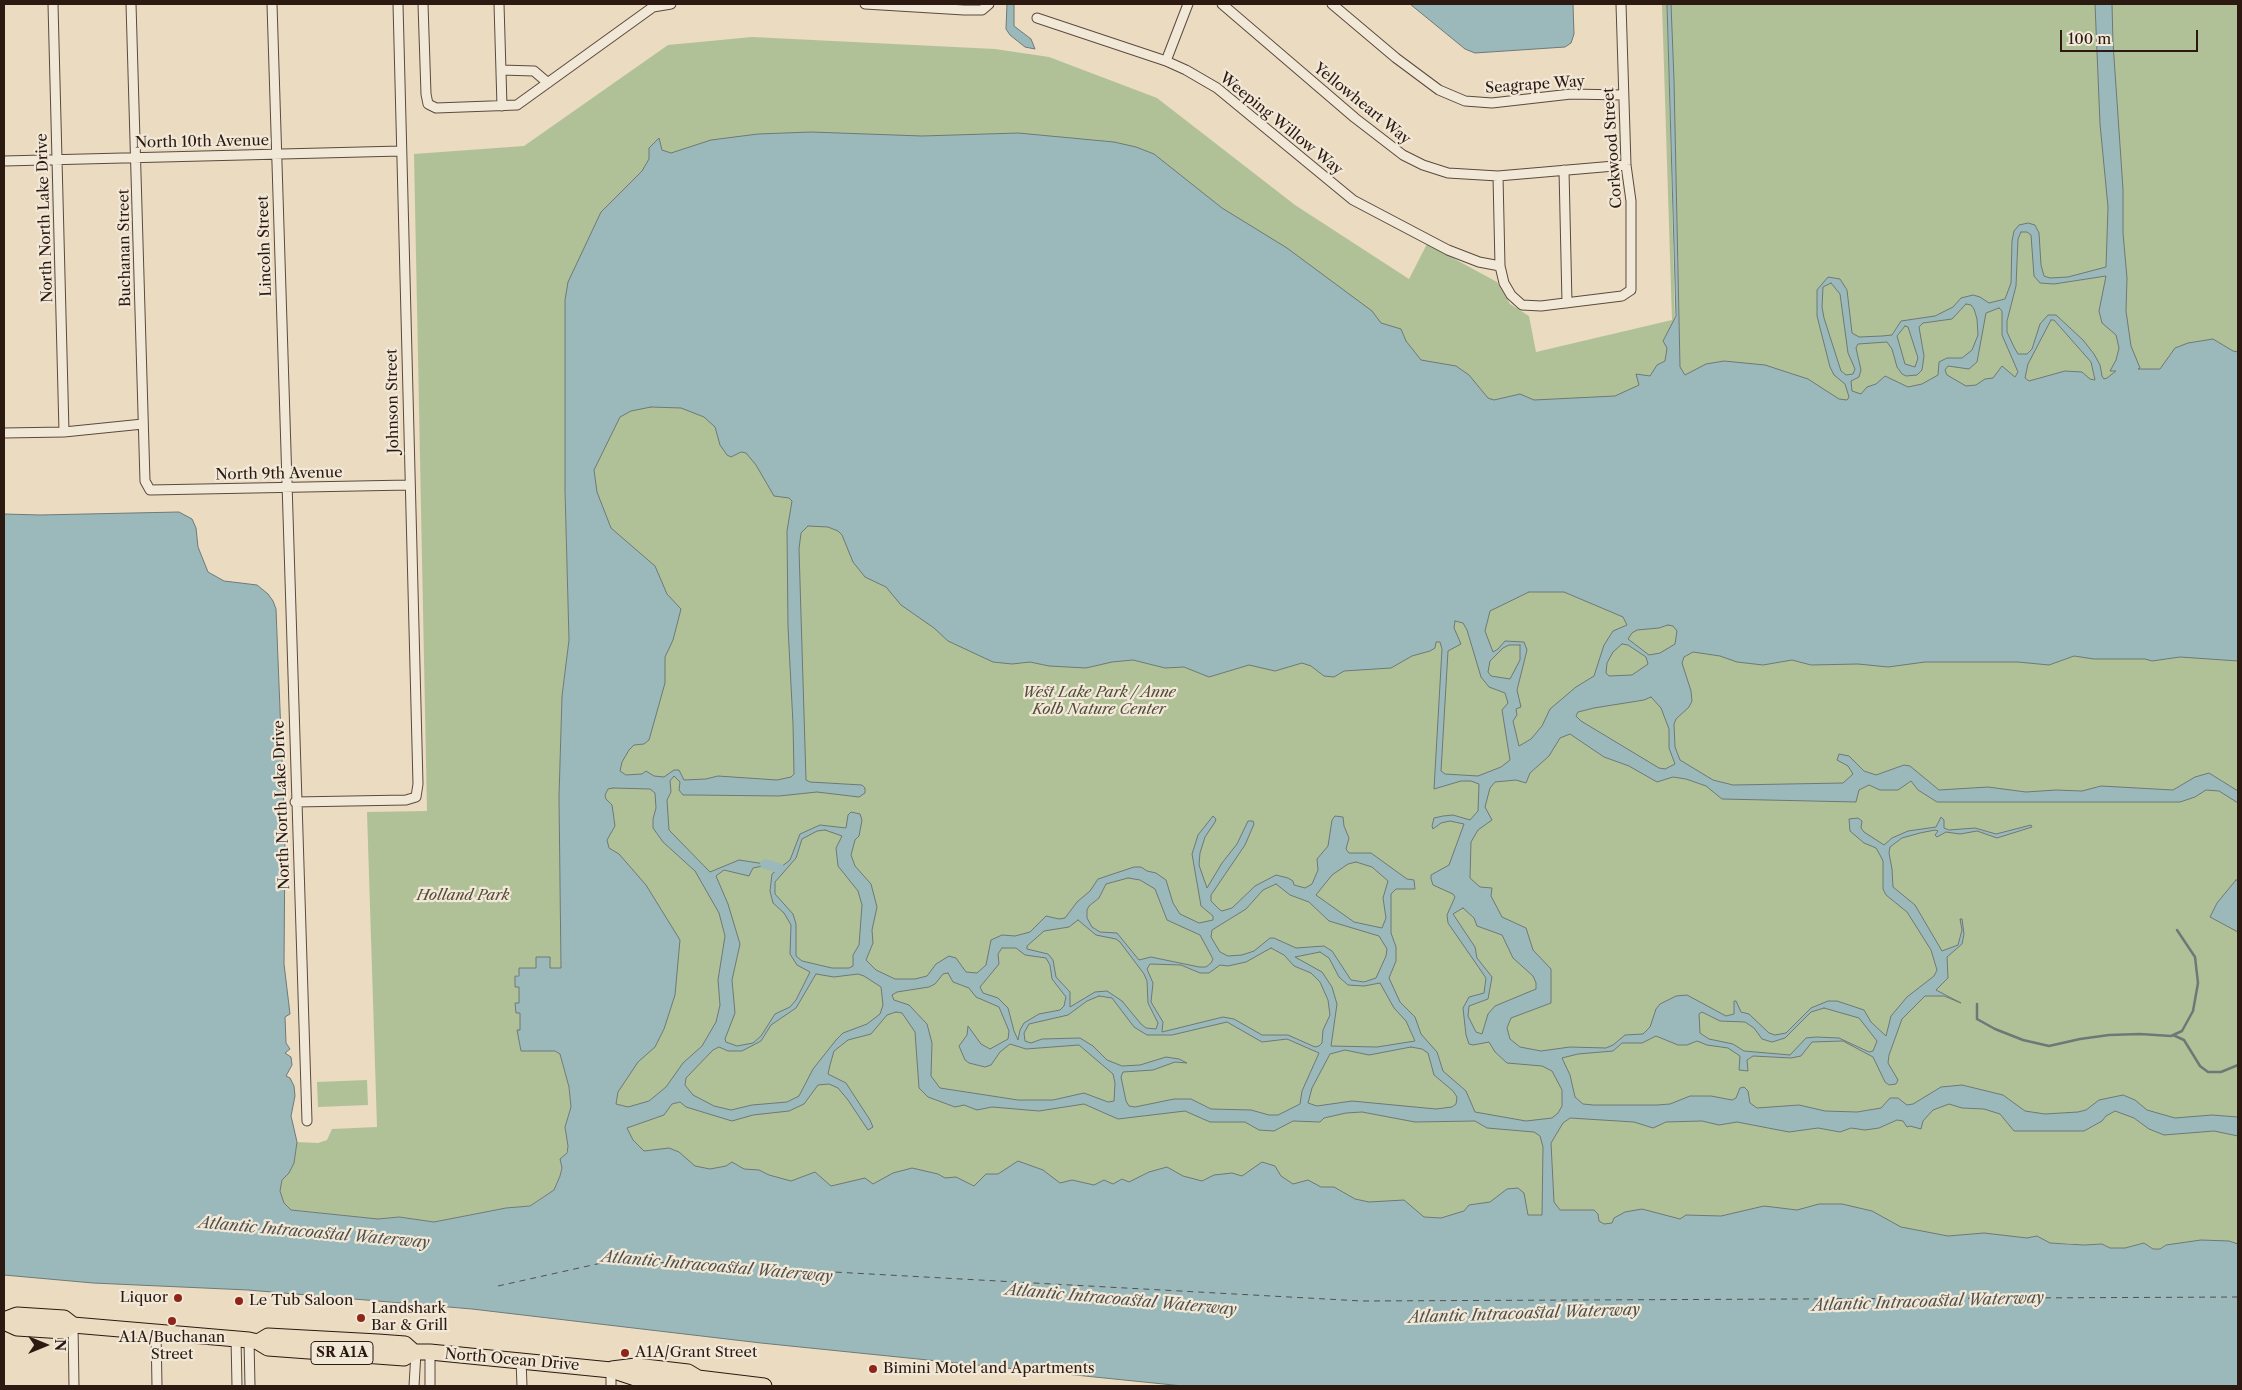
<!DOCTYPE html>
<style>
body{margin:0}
#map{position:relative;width:2242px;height:1390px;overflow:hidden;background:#eadbc1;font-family:"Libre Caslon Text",serif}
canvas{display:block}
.frame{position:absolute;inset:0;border:5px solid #2b1912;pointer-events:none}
.north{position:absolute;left:20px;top:1320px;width:50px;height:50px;-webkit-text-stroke:4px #f1e8d7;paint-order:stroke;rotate:90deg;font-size:14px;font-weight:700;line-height:20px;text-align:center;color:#2b1912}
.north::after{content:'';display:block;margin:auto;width:18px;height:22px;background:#2b1912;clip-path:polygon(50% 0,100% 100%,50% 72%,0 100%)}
.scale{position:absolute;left:2060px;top:30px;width:138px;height:22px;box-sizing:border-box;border:2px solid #2b1912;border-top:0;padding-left:6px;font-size:15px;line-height:18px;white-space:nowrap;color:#2b1912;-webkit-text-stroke:4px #f1e8d7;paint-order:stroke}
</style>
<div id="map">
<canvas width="2242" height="1390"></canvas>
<div class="frame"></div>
<div class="north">N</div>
<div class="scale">100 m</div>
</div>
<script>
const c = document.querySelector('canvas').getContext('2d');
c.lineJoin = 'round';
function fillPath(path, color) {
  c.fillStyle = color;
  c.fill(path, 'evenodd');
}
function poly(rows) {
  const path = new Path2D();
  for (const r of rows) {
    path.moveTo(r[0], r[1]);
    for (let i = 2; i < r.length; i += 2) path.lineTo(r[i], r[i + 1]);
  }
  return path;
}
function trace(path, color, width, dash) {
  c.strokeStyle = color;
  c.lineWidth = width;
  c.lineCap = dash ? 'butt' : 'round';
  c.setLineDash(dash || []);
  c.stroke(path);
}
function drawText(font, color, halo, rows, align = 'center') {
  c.font = font + ' "Libre Caslon Text",serif';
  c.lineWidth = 4.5;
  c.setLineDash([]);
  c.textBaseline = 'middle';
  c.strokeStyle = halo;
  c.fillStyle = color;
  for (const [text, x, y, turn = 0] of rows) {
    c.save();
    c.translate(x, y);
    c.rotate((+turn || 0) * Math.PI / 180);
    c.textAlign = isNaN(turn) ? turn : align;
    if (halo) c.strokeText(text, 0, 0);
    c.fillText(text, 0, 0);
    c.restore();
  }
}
fillPath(poly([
 [1662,4,1667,4,1675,320,1679,319,1670,4,2238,4,2238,1244,2229,1241,2166,1245,2160,1249,2153,1249,2144,1243,2125,1248,2110,1248,2102,1244,2084,1245,2066,1243,1568,1264,582,1182,565,300,565,490,569,640,562,696,559,797,561,968,550,968,536,957,536,968,515,976,519,986,519,1003,515,1004,516,1013,520,1013,520,1030,517,1031,521,1051,555,1051,560,1054,569,1087,571,1107,565,1127,568,1146,560,1176,554,1190,530,1206,506,1208,434,1222,399,1217,378,1219,291,1210,284,1203,280,1191,282,1180,289,1173,294,1163,297,1142,318,1143,327,1140,332,1129,377,1127,367,812,427,811,414,154,524,146,668,45,752,37,995,49,1049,57,1157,98,1295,205,1409,279,1427,244,1497,282,1510,304,1529,316,1536,352,1672,320],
 [367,1080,368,1105,318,1107,317,1082]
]), '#b1c197');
const water = poly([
 [1007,4,1014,4,1014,26,1031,39,1035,49,1025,47,1010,35,1006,29,1007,4],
 [1410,4,1573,4,1574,34,1571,43,1565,47,1475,53,1465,49,1410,4],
 [1667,4,1671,4,1674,80,1680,367,1685,375,1706,364,1724,361,1765,365,1808,379,1839,399,1847,400,1849,397,1845,384,1834,375,1830,367,1817,316,1817,290,1828,277,1840,279,1847,290,1852,333,1859,337,1882,336,1892,335,1901,321,1935,316,1953,307,1961,298,1973,295,1980,297,1989,303,2005,299,2011,283,2012,241,2014,231,2019,225,2028,223,2035,225,2039,233,2041,265,2044,276,2050,278,2068,277,2106,267,2108,207,2100,124,2095,4,2112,4,2113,43,2123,189,2123,233,2127,278,2126,311,2131,346,2140,368,2138,369,2160,369,2175,348,2188,343,2213,339,2233,351,2238,352,2238,661,2180,657,2152,661,2145,659,2094,659,2074,656,2049,665,2018,662,1925,662,1888,667,1858,664,1811,665,1792,660,1763,665,1737,662,1720,656,1693,652,1684,657,1682,663,1691,691,1692,701,1689,707,1676,719,1674,724,1675,747,1680,760,1713,780,1733,785,1843,783,1853,774,1848,766,1837,760,1839,754,1849,756,1864,771,1876,775,1904,765,1910,766,1939,790,1988,787,2026,792,2056,790,2082,791,2101,786,2173,790,2195,777,2209,773,2238,791,2238,803,2219,791,2206,790,2195,797,2180,802,1937,802,1918,790,1911,781,1898,790,1880,790,1869,785,1859,790,1856,802,1722,799,1706,786,1686,779,1673,777,1657,782,1629,766,1604,757,1570,734,1560,738,1549,756,1530,773,1526,783,1516,780,1495,782,1490,788,1485,807,1492,820,1478,830,1471,842,1470,878,1480,887,1492,888,1491,896,1502,917,1526,928,1533,950,1551,969,1551,1003,1511,1018,1507,1028,1510,1039,1520,1047,1541,1051,1570,1047,1606,1048,1613,1045,1625,1035,1643,1034,1650,1027,1656,1009,1660,1004,1676,996,1687,995,1726,1016,1734,1014,1734,1001,1736,1001,1741,1012,1749,1014,1769,1033,1775,1035,1786,1033,1811,1008,1828,1001,1837,1001,1864,1010,1871,1022,1886,1036,1891,1016,1907,997,1934,976,1937,970,1931,950,1907,912,1886,895,1883,889,1883,861,1880,855,1876,848,1864,843,1850,831,1849,819,1858,818,1862,821,1861,828,1864,832,1884,845,1892,838,1908,831,1936,827,1941,817,1944,820,1944,828,1949,830,1975,828,1996,834,2031,825,2032,827,1997,838,1977,831,1960,834,1946,832,1937,837,1935,835,1938,831,1935,830,1920,833,1902,838,1890,847,1889,853,1892,869,1893,887,1915,905,1942,951,1958,945,1962,930,1960,919,1962,919,1964,934,1962,944,1947,957,1948,978,1936,990,1961,1003,1944,996,1925,996,1902,1019,1889,1055,1888,1063,1898,1080,1896,1084,1889,1085,1885,1082,1873,1057,1843,1041,1812,1042,1801,1056,1791,1058,1753,1056,1747,1060,1748,1071,1739,1070,1740,1056,1728,1048,1707,1045,1697,1041,1687,1045,1678,1045,1656,1036,1642,1043,1622,1043,1613,1051,1578,1054,1562,1058,1570,1075,1575,1097,1583,1104,1593,1105,1657,1105,1670,1104,1690,1096,1711,1096,1732,1100,1736,1098,1740,1088,1744,1087,1748,1091,1750,1103,1757,1108,1799,1105,1825,1111,1857,1112,1881,1108,1890,1098,1898,1098,1907,1105,1913,1104,1941,1087,1962,1085,2003,1095,2025,1111,2045,1114,2078,1112,2086,1110,2099,1100,2123,1095,2135,1100,2147,1110,2175,1118,2212,1115,2238,1117,2238,1136,2214,1131,2164,1135,2149,1129,2134,1118,2115,1111,2106,1116,2102,1121,2084,1131,2014,1131,2000,1114,1984,1109,1962,1108,1949,1104,1933,1110,1923,1121,1921,1129,1910,1126,1907,1127,1903,1121,1897,1120,1879,1128,1865,1130,1851,1128,1840,1132,1818,1128,1789,1132,1737,1122,1719,1125,1702,1121,1666,1122,1653,1128,1634,1122,1570,1118,1563,1123,1551,1143,1554,1202,1560,1210,1594,1210,1598,1214,1599,1221,1604,1224,1612,1223,1614,1218,1625,1212,1642,1209,1680,1219,1686,1215,1721,1216,1764,1206,1797,1210,1819,1204,1842,1204,1872,1211,1901,1227,1948,1236,1984,1233,2027,1238,2037,1236,2050,1243,2084,1245,2102,1244,2110,1248,2125,1248,2144,1243,2153,1249,2160,1249,2166,1245,2201,1240,2229,1241,2238,1244,2238,1386,1183,1386,761,1343,472,1309,248,1290,93,1283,4,1275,4,514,40,515,179,512,192,519,196,528,198,547,208,572,224,581,257,585,268,594,273,601,276,609,285,835,284,964,290,1014,285,1017,286,1043,290,1049,285,1053,291,1057,292,1065,286,1076,290,1078,294,1086,295,1096,291,1116,297,1142,294,1163,289,1173,282,1180,280,1191,284,1203,291,1210,378,1219,399,1217,434,1222,506,1208,530,1206,554,1190,560,1176,562,1168,560,1159,567,1153,568,1146,565,1127,571,1107,569,1087,560,1054,555,1051,521,1051,517,1030,520,1030,520,1013,516,1013,515,1003,519,1003,519,987,515,987,515,976,519,976,519,968,536,968,536,957,550,957,550,968,561,968,559,797,562,696,569,640,565,490,565,300,568,282,601,212,642,171,649,159,649,148,659,138,662,150,671,153,711,140,758,134,811,132,922,136,1018,133,1114,142,1136,147,1154,154,1222,208,1287,248,1372,311,1381,323,1401,329,1406,341,1421,360,1456,366,1469,375,1488,398,1494,400,1520,394,1534,400,1615,396,1639,385,1636,374,1650,376,1657,365,1665,361,1667,348,1663,341,1676,316,1667,4],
 [2021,232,2027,232,2031,235,2034,276,2040,283,2054,284,2106,276,2099,311,2102,323,2116,335,2119,348,2116,360,2110,371,2116,371,2107,378,2104,379,2102,376,2100,365,2094,354,2083,340,2056,315,2048,315,2040,324,2032,349,2027,354,2018,354,2014,347,2007,332,2007,321,2016,286,2018,239,2021,232],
 [1831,283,1840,294,1848,353,1855,369,1853,374,1846,375,1841,371,1824,318,1822,307,1823,287,1831,283],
 [1966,304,1971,305,1974,309,1977,319,1978,335,1972,350,1962,358,1947,358,1939,362,1938,375,1922,384,1908,387,1885,376,1876,384,1867,387,1861,394,1852,391,1851,381,1859,377,1861,370,1856,348,1858,344,1887,342,1892,349,1897,367,1902,374,1906,376,1917,375,1922,370,1924,356,1919,327,1923,323,1952,319,1966,304],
 [1999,308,2002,311,2002,335,2018,372,2015,377,2002,366,1993,378,1985,379,1976,385,1966,386,1947,375,1945,370,1948,366,1969,369,1977,362,1986,313,1999,308],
 [2051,320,2054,320,2091,362,2095,380,2090,379,2082,372,2065,371,2029,381,2025,378,2028,364,2051,320],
 [1905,326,1908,327,1918,358,1915,367,1905,364,1897,336,1905,326],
 [651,407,681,408,704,417,715,427,720,445,727,455,731,457,741,452,746,453,756,465,774,496,789,498,792,501,787,531,788,627,793,724,794,774,791,777,777,780,718,776,706,779,684,780,679,770,674,770,664,777,654,776,646,771,642,774,626,775,620,771,622,762,629,750,634,745,644,744,649,740,665,683,665,657,673,640,681,609,667,594,655,566,611,528,597,492,594,470,620,417,631,411,651,407],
 [808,526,828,527,838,531,842,535,853,562,865,577,886,587,901,605,934,628,948,641,993,662,1012,664,1030,662,1049,666,1086,668,1112,662,1133,660,1165,668,1184,667,1209,677,1249,665,1275,671,1302,663,1311,666,1324,676,1334,677,1344,671,1391,668,1412,656,1430,651,1435,648,1436,642,1440,642,1442,649,1434,789,1461,781,1471,781,1479,784,1478,811,1470,820,1453,815,1443,816,1434,818,1432,826,1433,829,1441,823,1450,821,1464,824,1449,865,1431,875,1431,879,1433,885,1453,894,1455,897,1447,915,1448,923,1486,978,1484,993,1469,997,1463,1008,1466,1035,1469,1044,1473,1045,1489,1042,1495,1052,1507,1063,1542,1066,1552,1071,1562,1090,1562,1106,1558,1113,1552,1118,1526,1121,1475,1112,1466,1091,1443,1071,1437,1052,1421,1034,1415,1017,1400,1002,1389,978,1396,961,1396,947,1391,933,1391,894,1396,889,1415,889,1414,880,1407,879,1371,853,1349,853,1346,849,1349,838,1344,826,1343,817,1335,816,1332,820,1328,846,1317,859,1318,870,1312,884,1305,888,1294,885,1293,881,1288,878,1276,875,1255,886,1232,908,1222,911,1220,910,1211,901,1211,895,1245,845,1254,824,1253,821,1248,821,1237,844,1222,863,1207,888,1199,865,1200,853,1205,837,1215,822,1216,819,1213,816,1198,835,1192,854,1201,906,1213,916,1213,920,1199,923,1180,914,1173,903,1166,880,1156,873,1147,871,1141,867,1134,867,1098,879,1090,891,1077,902,1065,918,1059,919,1046,916,1030,932,1015,936,1002,935,991,940,986,965,977,973,966,972,956,958,949,956,936,964,927,976,915,979,895,979,876,970,866,960,873,943,872,930,877,907,871,884,855,866,851,855,855,840,859,836,862,820,860,814,851,812,848,815,846,828,820,825,800,834,790,860,772,874,770,891,773,903,784,913,791,925,790,954,797,965,810,972,796,1000,790,1007,775,1014,761,1036,753,1043,737,1046,726,1042,725,1039,735,1013,732,980,740,944,728,904,716,876,724,870,749,876,753,868,763,866,765,864,739,860,710,872,669,830,667,800,671,792,670,781,674,776,680,782,679,790,683,795,692,795,779,796,817,792,859,797,865,793,865,788,862,785,810,782,806,780,799,549,801,533,808,526],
 [1529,592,1564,592,1623,617,1627,625,1613,631,1604,645,1594,676,1576,687,1550,709,1542,726,1531,739,1519,746,1513,721,1517,715,1516,709,1521,707,1517,690,1527,650,1524,642,1505,641,1498,649,1493,652,1485,631,1490,611,1529,592],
 [1455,621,1463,623,1467,630,1481,677,1489,687,1505,693,1508,703,1502,710,1510,760,1501,767,1478,776,1445,774,1441,771,1448,651,1461,644,1454,628,1455,621],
 [1668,625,1673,626,1677,631,1675,644,1660,653,1649,655,1628,639,1632,633,1637,630,1659,628,1668,625],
 [1622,644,1628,645,1646,657,1648,664,1632,675,1609,676,1606,673,1607,663,1613,652,1622,644],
 [1520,645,1520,660,1510,679,1491,676,1488,672,1490,661,1503,648,1509,645,1520,645],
 [1651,697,1661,708,1669,729,1669,748,1675,764,1665,769,1659,768,1581,721,1576,716,1578,712,1594,708,1644,700,1651,697],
 [613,788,650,789,655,793,656,808,653,819,653,828,663,842,695,871,719,913,725,936,718,980,720,1005,716,1022,702,1046,683,1063,666,1087,649,1101,628,1107,616,1104,618,1092,638,1062,655,1047,664,1029,675,995,680,940,646,885,619,854,609,848,607,840,615,826,612,805,606,799,605,795,608,789,613,788],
 [825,830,842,836,836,848,838,866,858,891,862,905,859,945,853,955,853,966,849,968,832,968,802,961,796,956,796,924,793,914,775,894,775,882,796,858,802,839,817,831,825,830],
 [1356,862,1372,867,1388,881,1383,898,1386,918,1382,928,1354,922,1316,895,1332,875,1348,864,1356,862],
 [1128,878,1140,880,1155,889,1167,920,1200,935,1213,959,1211,963,1206,967,1199,967,1151,957,1139,960,1117,933,1100,932,1092,927,1087,918,1087,910,1089,906,1099,898,1106,884,1128,878],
 [1276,884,1290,895,1309,902,1329,921,1379,936,1387,949,1386,956,1376,978,1364,982,1351,980,1332,951,1324,946,1296,948,1274,938,1270,938,1254,951,1242,955,1228,956,1220,952,1211,937,1212,930,1246,909,1263,890,1276,884],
 [1463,908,1474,918,1477,926,1502,935,1513,958,1533,976,1536,983,1536,989,1495,1006,1488,1014,1482,1034,1476,1032,1468,1016,1469,1006,1488,999,1492,977,1477,958,1475,947,1453,914,1463,908],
 [1078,920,1096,935,1116,939,1120,942,1144,974,1147,981,1148,1003,1158,1023,1156,1029,1146,1028,1141,1024,1122,1001,1107,991,1095,992,1070,1007,1070,992,1056,977,1053,960,1048,954,1027,949,1027,946,1044,931,1069,927,1078,920],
 [1002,948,1016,948,1025,955,1046,958,1050,965,1052,979,1066,997,1064,1006,1060,1010,1039,1014,1024,1023,1020,1030,1018,1040,1014,1031,1008,1008,998,998,983,993,980,987,999,964,998,954,1002,948],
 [1271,948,1284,955,1294,966,1311,973,1320,982,1328,1000,1330,1015,1323,1030,1322,1043,1319,1046,1315,1047,1288,1035,1262,1035,1234,1019,1223,1017,1162,1032,1163,1022,1151,1002,1153,983,1147,969,1150,964,1181,965,1200,973,1209,973,1220,965,1228,966,1246,962,1271,948],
 [1320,952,1329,958,1339,977,1348,985,1364,986,1380,983,1394,1008,1406,1021,1415,1041,1377,1047,1331,1046,1337,1004,1332,987,1322,972,1295,957,1320,952],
 [948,973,953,982,969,988,976,997,999,1007,1009,1031,1008,1039,990,1049,981,1044,968,1026,967,1035,959,1046,965,1060,969,1063,985,1067,991,1065,1000,1052,1010,1044,1026,1049,1079,1045,1113,1074,1115,1083,1114,1101,1108,1102,1084,1093,1053,1100,1018,1100,940,1088,931,1076,932,1043,927,1024,909,1005,894,1000,892,995,897,992,929,987,935,984,943,974,948,973],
 [816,974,834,977,858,974,864,976,881,987,883,1005,880,1014,867,1024,843,1033,836,1040,813,1069,799,1096,787,1102,752,1105,731,1110,714,1106,693,1095,685,1085,686,1078,713,1050,719,1047,728,1051,742,1051,761,1041,771,1025,796,1008,816,974],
 [1099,996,1112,998,1134,1027,1147,1035,1172,1035,1227,1022,1262,1042,1287,1039,1319,1053,1302,1091,1300,1104,1278,1115,1269,1115,1251,1110,1211,1109,1191,1099,1174,1099,1135,1107,1129,1106,1126,1101,1121,1077,1123,1072,1153,1070,1175,1062,1187,1063,1179,1059,1166,1057,1140,1065,1122,1066,1107,1060,1093,1046,1080,1038,1042,1039,1031,1043,1025,1041,1024,1033,1029,1024,1068,1015,1087,1001,1099,996],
 [1824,1008,1859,1018,1877,1041,1873,1051,1869,1052,1839,1038,1816,1037,1806,1038,1790,1055,1744,1051,1733,1044,1709,1039,1700,1033,1699,1014,1702,1012,1720,1021,1745,1022,1754,1028,1762,1039,1772,1042,1785,1038,1811,1012,1824,1008],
 [896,1012,902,1013,915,1032,919,1088,928,1097,955,1107,964,1105,977,1110,992,1107,1039,1111,1084,1104,1118,1119,1185,1111,1210,1122,1245,1122,1259,1130,1274,1131,1293,1121,1320,1122,1324,1118,1346,1113,1362,1112,1415,1122,1475,1121,1487,1128,1534,1132,1540,1136,1543,1147,1542,1215,1528,1215,1524,1193,1518,1188,1507,1189,1490,1202,1469,1205,1464,1211,1441,1218,1424,1217,1404,1200,1369,1202,1355,1199,1334,1187,1321,1187,1308,1180,1293,1184,1281,1176,1275,1166,1262,1162,1242,1176,1232,1173,1214,1175,1202,1181,1183,1176,1167,1167,1149,1172,1129,1182,1122,1179,1113,1184,1104,1180,1094,1185,1072,1180,1060,1183,1043,1170,1018,1161,998,1174,986,1174,974,1186,956,1177,945,1178,938,1174,912,1168,893,1173,873,1184,865,1178,831,1186,815,1172,791,1181,769,1175,759,1170,744,1169,732,1162,726,1166,710,1169,695,1166,679,1152,669,1148,644,1151,633,1140,627,1128,664,1115,672,1104,680,1102,686,1107,732,1121,753,1115,789,1111,804,1104,818,1085,829,1084,838,1088,848,1100,868,1130,873,1127,870,1120,846,1083,828,1074,830,1065,834,1051,848,1040,871,1034,887,1015,896,1012],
 [1411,1047,1422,1049,1428,1053,1434,1075,1453,1091,1457,1097,1456,1104,1452,1107,1436,1109,1352,1101,1317,1106,1308,1103,1312,1088,1330,1054,1345,1050,1369,1055,1411,1047],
 [2236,880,2238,880,2238,932,2210,917,2217,903,2236,880]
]);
fillPath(water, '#9bb9bb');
trace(water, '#6e7977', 1);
trace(poly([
 [1977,1004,1977,1019,1995,1029,2023,1040,2049,1046,2080,1039,2109,1035,2140,1034,2171,1036,2182,1031,2193,1011,2198,983,2195,957,2177,930],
 [2173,1035,2184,1040,2200,1066,2208,1072,2221,1072,2238,1065]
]), '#6e7977', 2.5);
trace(poly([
 [765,864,779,868]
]), '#9bb9bb', 10);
trace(poly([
 [498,1286,615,1260,1362,1301,2238,1297]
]), '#52514d', 1, [6, 5]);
const street = poly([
 [53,4,64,432],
 [131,4,145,481,150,490,409,485],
 [272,4,307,1121],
 [423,4,426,94,428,104,436,108,517,105,653,7,671,4],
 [499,4,502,106],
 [865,4,964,10,982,10,989,4],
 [1222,4,1355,118,1403,155,1423,165,1448,173,1498,176,1626,165],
 [1332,4,1396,58,1439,90,1465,101,1492,103,1571,94,1623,95],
 [1037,18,1166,61,1186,70,1217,88,1353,200,1448,250,1479,262,1500,266],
 [1166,61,1188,4],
 [501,70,534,71,548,83],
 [4,161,401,151],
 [1564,170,1567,303],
 [1498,176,1500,266,1504,283,1511,295,1522,305,1541,306,1622,296,1631,290,1631,201,1626,165,1621,4],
 [4,433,64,432,143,424],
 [295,802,406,800,416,797,418,784,398,4],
 [73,1325,74,1386],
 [156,1331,157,1386],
 [236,1339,237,1386],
 [249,1340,250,1386],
 [521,1360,522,1386],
 [611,1370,611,1386],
 [414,1386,416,1352],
 [430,1386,430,1352]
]);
const primary = poly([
 [4,1320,17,1315,64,1318,73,1325,249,1340,258,1342,268,1348,404,1358,414,1352,430,1352,611,1370,635,1378,688,1384,698,1378],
 [4,1322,17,1328,64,1331,73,1325],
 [258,1342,268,1336,378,1342,405,1344,414,1352],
 [612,1369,636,1366,688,1372,698,1378,764,1386]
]);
trace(street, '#5b4a3e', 11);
trace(primary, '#2b1912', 17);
trace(street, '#f1e8d7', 9);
trace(primary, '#eadbc1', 15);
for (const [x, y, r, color] of [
 [178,1298,5,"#8f2418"],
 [239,1301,5,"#8f2418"],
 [361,1318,5,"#8f2418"],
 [172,1321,5,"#8f2418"],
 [625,1353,5,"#8f2418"],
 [873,1369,5,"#8f2418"]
]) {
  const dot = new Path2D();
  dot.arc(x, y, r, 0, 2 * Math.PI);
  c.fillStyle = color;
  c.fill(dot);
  trace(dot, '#f1e8d7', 2);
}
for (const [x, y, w] of [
 [342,1353,62]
]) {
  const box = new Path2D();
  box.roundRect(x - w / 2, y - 11.5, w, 23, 4);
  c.fillStyle = '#f1e8d7';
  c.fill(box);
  trace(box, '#2b1912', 1);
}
drawText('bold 14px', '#2b1912', null, [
 ["SR A1A",342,1353]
]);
drawText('15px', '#2b1912', '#f1e8d7', [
 ["Seagrape Way",1535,85,-4],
 ["Yellowheart Way",1362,104,39],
 ["Weeping Willow Way",1281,124,39],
 ["North 10th Avenue",202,142,-1],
 ["Corkwood Street",1613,148,-94],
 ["North North Lake Drive",45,218,-92],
 ["Lincoln Street",265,246,-92],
 ["Buchanan Street",125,248,-91],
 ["Johnson Street",393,401,-91],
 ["North 9th Avenue",279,474,-1],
 ["North North Lake Drive",282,805,-92],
 ["North Ocean Drive",512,1360,5]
]);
drawText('italic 15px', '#534b3a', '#f1e8d7', [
 ["West Lake Park / Anne",1099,693],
 ["Kolb Nature Center",1099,710],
 ["Holland Park",463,896]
]);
drawText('15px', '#2b1912', '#f1e8d7', [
 ["Liquor",168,1298,"right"],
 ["Le Tub Saloon",249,1301],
 ["Landshark",371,1309],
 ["Bar & Grill",371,1326],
 ["A1A/Buchanan",172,1338,"center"],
 ["Street",172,1355,"center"],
 ["A1A/Grant Street",635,1353],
 ["Bimini Motel and Apartments",883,1369]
], 'left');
drawText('italic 16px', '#52514d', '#f1e8d7', [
 ["Atlantic Intracoastal Waterway",314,1233,5],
 ["Atlantic Intracoastal Waterway",717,1267,5],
 ["Atlantic Intracoastal Waterway",1121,1300,5],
 ["Atlantic Intracoastal Waterway",1928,1302,-2],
 ["Atlantic Intracoastal Waterway",1524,1314,-2]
]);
</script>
